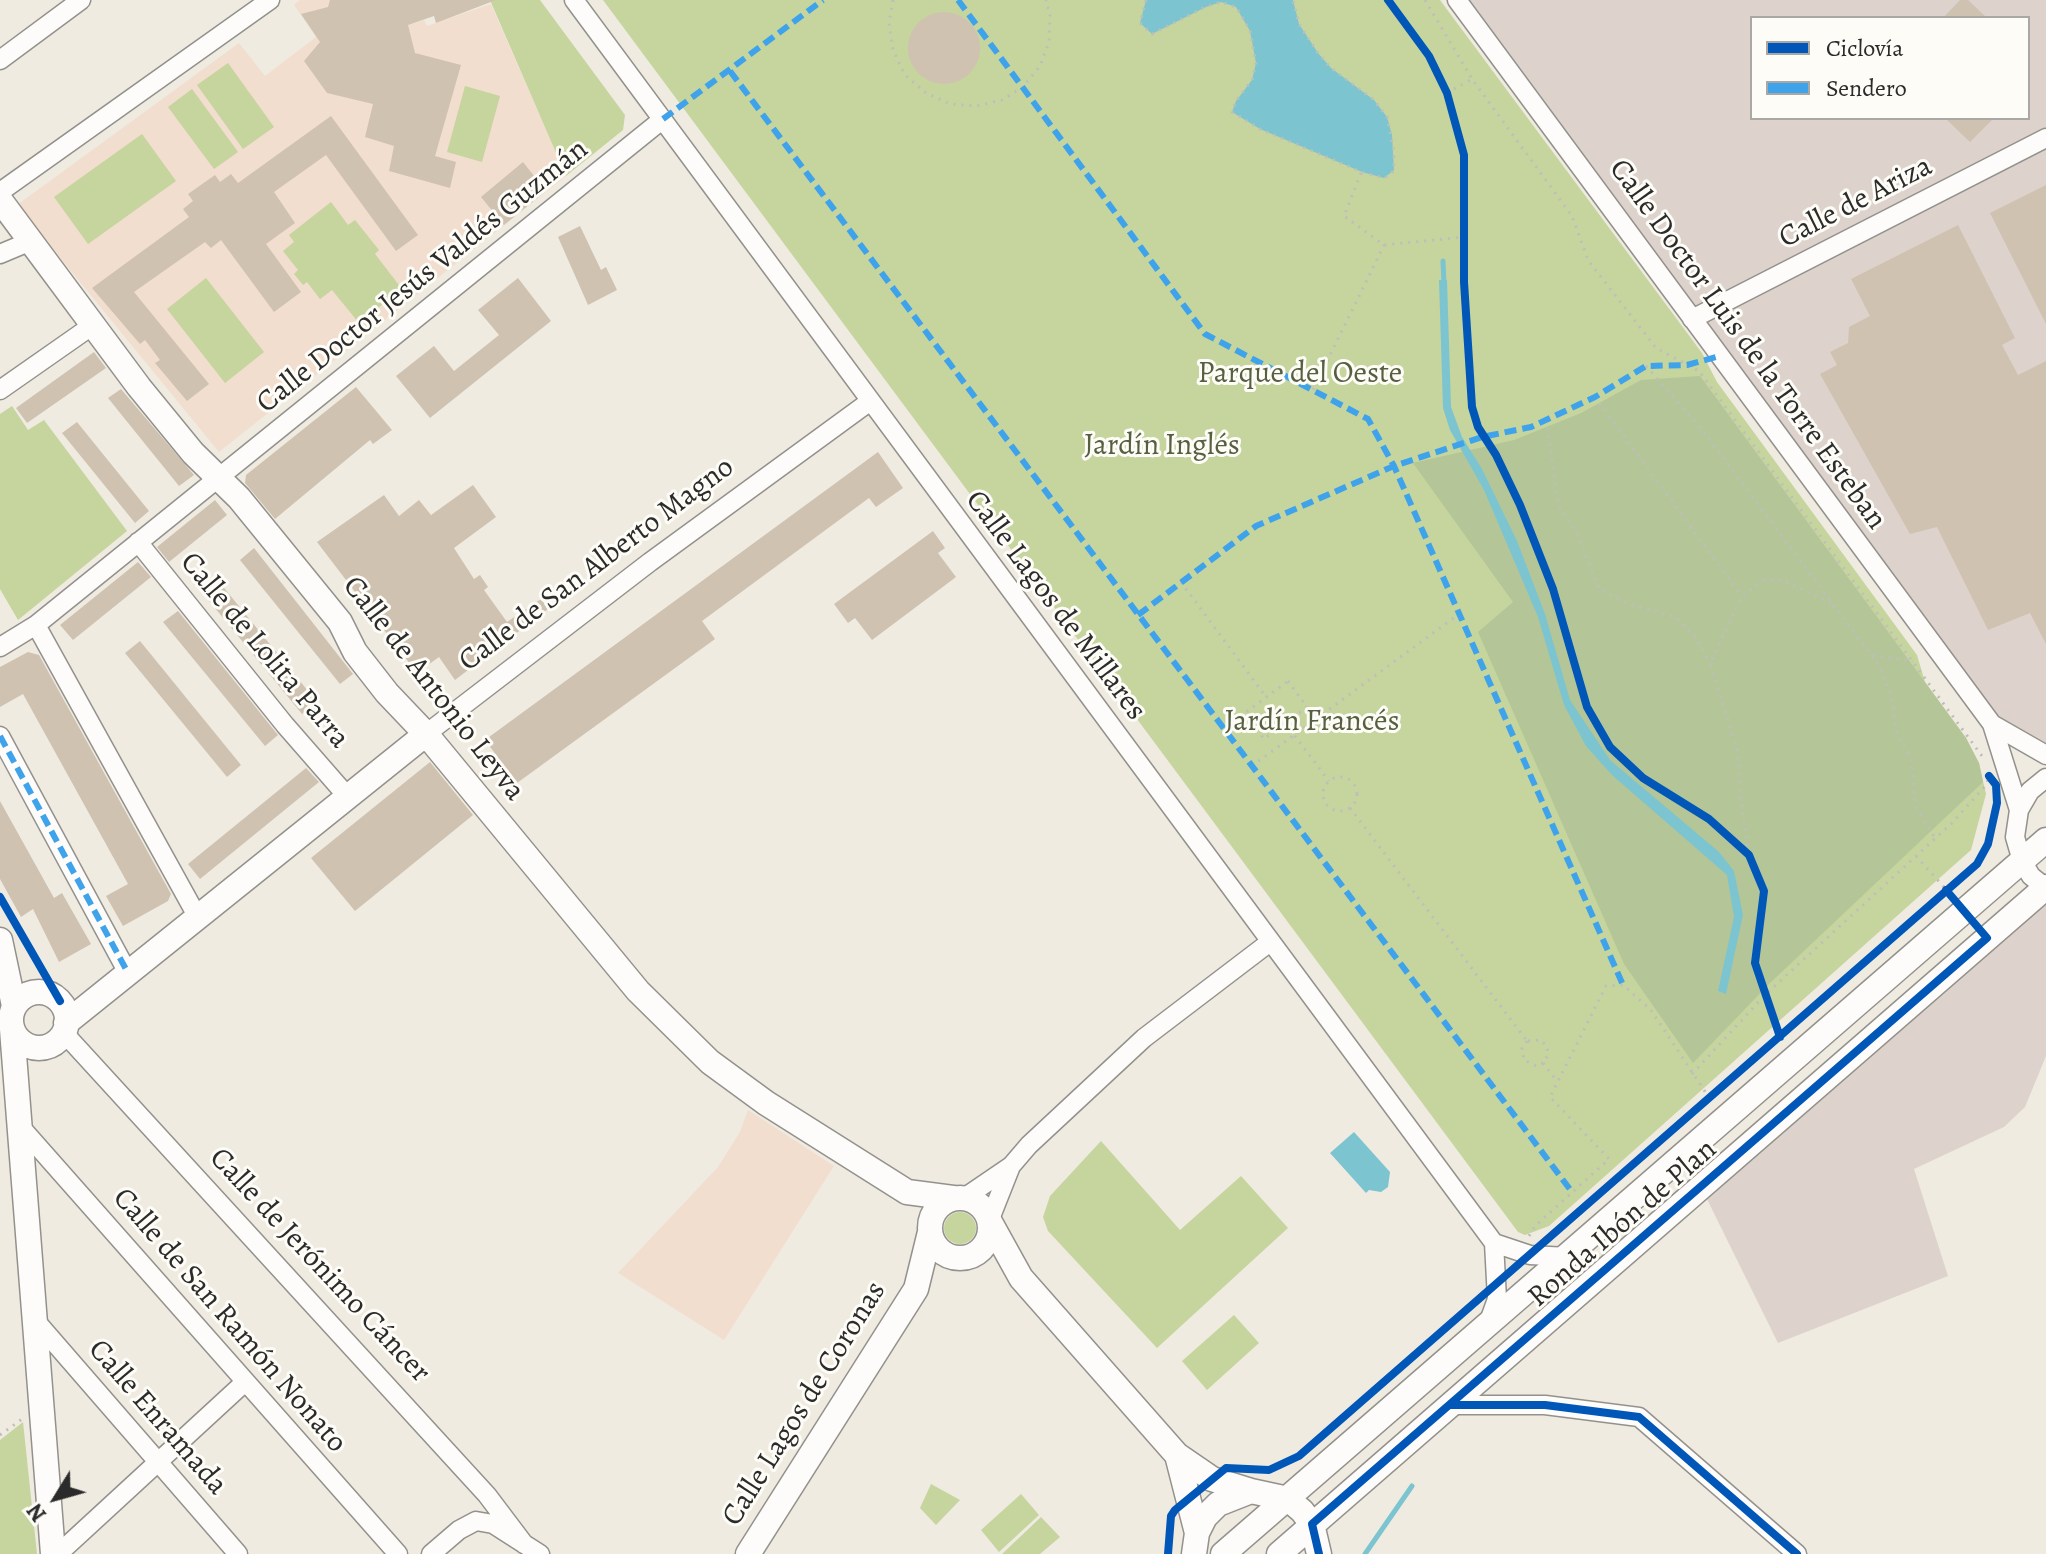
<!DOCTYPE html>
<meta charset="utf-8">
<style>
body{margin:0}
#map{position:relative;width:2046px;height:1554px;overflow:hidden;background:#efebe1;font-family:Alegreya,serif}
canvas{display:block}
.legend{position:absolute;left:1750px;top:16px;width:280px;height:104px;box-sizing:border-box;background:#fdfcf7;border:2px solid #a9a8a5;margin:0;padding:10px 14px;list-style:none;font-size:24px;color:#2b2b2b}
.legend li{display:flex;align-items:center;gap:16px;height:40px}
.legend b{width:40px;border:2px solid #a9a8a5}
.north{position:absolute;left:16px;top:1458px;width:80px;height:80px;-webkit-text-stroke:6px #fdfcf7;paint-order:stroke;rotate:233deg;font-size:22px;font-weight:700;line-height:32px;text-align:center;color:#2b2b2b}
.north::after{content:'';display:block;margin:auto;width:28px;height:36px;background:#2b2b2b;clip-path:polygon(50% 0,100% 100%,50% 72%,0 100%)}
</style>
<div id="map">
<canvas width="2046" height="1554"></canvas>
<ul class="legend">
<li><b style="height:10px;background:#0057b8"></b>Ciclovía</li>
<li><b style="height:10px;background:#3ea3eb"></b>Sendero</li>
</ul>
<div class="north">N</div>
</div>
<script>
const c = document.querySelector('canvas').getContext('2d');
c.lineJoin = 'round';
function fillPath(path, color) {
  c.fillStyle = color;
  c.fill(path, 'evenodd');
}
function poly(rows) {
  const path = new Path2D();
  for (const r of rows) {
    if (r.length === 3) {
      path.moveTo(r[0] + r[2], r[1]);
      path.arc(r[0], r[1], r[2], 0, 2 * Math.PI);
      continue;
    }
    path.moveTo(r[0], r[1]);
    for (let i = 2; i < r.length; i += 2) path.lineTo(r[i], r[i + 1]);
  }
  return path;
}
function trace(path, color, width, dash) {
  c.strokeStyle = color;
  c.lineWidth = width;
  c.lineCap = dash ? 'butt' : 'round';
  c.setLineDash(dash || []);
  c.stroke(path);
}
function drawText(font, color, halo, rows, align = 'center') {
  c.font = font + ' Alegreya,serif';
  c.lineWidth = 6;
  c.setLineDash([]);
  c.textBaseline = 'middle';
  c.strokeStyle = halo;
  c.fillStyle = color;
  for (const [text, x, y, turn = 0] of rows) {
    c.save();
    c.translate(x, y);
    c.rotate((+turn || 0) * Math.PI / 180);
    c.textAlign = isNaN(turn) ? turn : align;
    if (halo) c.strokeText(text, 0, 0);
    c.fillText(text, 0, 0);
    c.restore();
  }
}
fillPath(poly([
 [300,0,402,0,408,25,424,20,427,26,491,4,566,176,219,452,17,205,239,43,265,76,316,37,294,5],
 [748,1110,834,1166,724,1340,618,1273,718,1167,740,1132]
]), '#f1dece');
fillPath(poly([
 [1454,0,2046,0,2046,755,1995,725],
 [1752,18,2028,18,2028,118,1752,118],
 [2046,888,2046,1056,2025,1107,2004,1127,1914,1169,1948,1276,1778,1343,1701,1187]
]), '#ddd3cc');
fillPath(poly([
 [490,0,540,0,625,115,623,130,566,176],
 [603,0,1440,0,1702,353,1717,382,1917,655,1925,682,1966,738,1979,763,1986,794,1971,850,1549,1226,1525,1235,1518,1232],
 [228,63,274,127,243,149,197,85],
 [465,86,500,96,482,162,447,152],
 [192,89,238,152,214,169,168,107],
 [142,134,176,181,88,244,54,197],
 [331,202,348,225,355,220,379,250,375,254,402,289,359,323,332,290,320,299,307,282,303,285,294,274,298,270,283,251,294,242,289,235],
 [206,278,264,352,225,383,167,309],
 [12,406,28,430,44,420,127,531,18,620,0,589,0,414],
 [1101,1141,1180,1230,1241,1176,1288,1228,1157,1348,1048,1231,1043,1217,1050,1196],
 [960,1228,16],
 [1234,1315,1259,1343,1207,1390,1182,1361],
 [23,1422,37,1554,0,1554,0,1440],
 [931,1484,960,1500,936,1525,920,1508],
 [1021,1494,1039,1515,999,1552,981,1530],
 [1041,1517,1060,1537,1040,1554,1002,1554]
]), '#c6d49e');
fillPath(poly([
 [1700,376,1966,738,1979,763,1983,782,1770,983,1693,1063,1624,964,1478,632,1513,602,1413,463,1514,440,1581,413,1641,380]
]), '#b4c698');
fillPath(poly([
 [1146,0,1293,0,1299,24,1318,53,1331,68,1374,100,1387,117,1392,135,1394,170,1384,178,1362,172,1260,129,1232,112,1236,101,1252,80,1256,63,1250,31,1236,7,1221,2,1206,7,1152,34,1140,23],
 [1439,280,1447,280,1451,407,1462,437,1482,469,1517,541,1545,614,1570,700,1610,760,1719,852,1734,871,1743,915,1726,994,1718,991,1734,917,1727,875,1612,775,1586,746,1564,705,1538,617,1484,490,1450,430,1443,408],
 [1354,1132,1390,1172,1388,1187,1381,1192,1369,1190,1366,1193,1330,1153]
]), '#7cc4d0');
trace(poly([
 [1443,261,1444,284],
 [1365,1554,1412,1486]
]), '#7cc4d0', 5);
fillPath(poly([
 [330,0,496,0,436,23,434,16,408,25,415,53,461,65,435,156,456,162,450,188,389,171,394,146,365,137,373,104,327,93,304,61,320,42,301,14,328,7],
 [1960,0,1968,0,1987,18,1943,18],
 [944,48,36],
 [331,116,418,235,396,251,326,155,274,192,295,223,266,244,301,292,274,312,221,240,211,248,205,242,134,292,209,384,187,401,155,363,160,360,145,340,140,344,92,288,189,217,183,209,193,201,188,194,215,175,220,182,231,174,238,183],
 [1945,118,1994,118,1970,142],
 [523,162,546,191,504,225,481,197],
 [2046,185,2046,324,1990,213],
 [1958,225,2015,338,2002,345,2018,375,2046,361,2046,644,2030,613,1988,630,1937,527,1910,534,1820,374,1837,365,1830,352,1848,343,1849,327,1870,316,1851,279],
 [580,226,601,270,606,267,617,290,588,305,558,237],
 [518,278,551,321,430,418,396,376,434,346,454,371,499,335,478,310],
 [94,352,106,368,27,423,16,408],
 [356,387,392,430,373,444,370,440,275,519,245,483,246,475],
 [121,389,194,475,179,486,108,398],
 [77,422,149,511,135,523,62,433],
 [878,452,903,488,876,507,869,498,702,621,715,639,517,783,485,740],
 [473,485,496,517,454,548,474,579,480,575,488,587,484,590,507,622,541,599,548,609,455,680,439,657,417,673,317,542,384,495,399,516,419,500,431,515],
 [215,500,227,515,169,562,157,547],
 [933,531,945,548,938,553,956,577,872,640,855,618,848,623,834,604],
 [254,548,353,674,340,684,240,560],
 [138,562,151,577,73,640,60,625],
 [216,578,317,702,302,714,201,591],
 [178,611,278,735,265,746,163,622],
 [140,641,241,765,227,777,125,653],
 [28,652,39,655,171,894,168,901,123,926,106,896,128,884,23,694,0,707,0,667],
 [430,762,473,815,355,911,311,858],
 [306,768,319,782,200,879,188,864],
 [0,801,54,898,62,893,91,944,59,962,33,909,21,917,0,879]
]), '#cfc2b1');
const street = poly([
 [574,0,1494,1243,1497,1299,1488,1324],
 [1457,0,1992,724,2019,810],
 [0,60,81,0],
 [0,192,270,0],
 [0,254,31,241],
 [1692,319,2046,138],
 [0,390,93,325],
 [138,542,285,725,347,796],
 [36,625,197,916],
 [0,647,36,625,663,119],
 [1992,724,2046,755],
 [426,734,650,562,869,402],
 [0,736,128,973],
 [2046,778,2030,791,2019,810,2015,837,2022,861,2031,876,2046,888],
 [64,1033,487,1495,524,1544],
 [18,1124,398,1554],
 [964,1198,1011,1166,1029,1145,1144,1038,1270,942],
 [990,1219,1011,1166],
 [1494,1243,1530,1255,1568,1257],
 [34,1319,238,1554],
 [1452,1405,1545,1405,1639,1417,1797,1554],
 [58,1554,245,1382],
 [431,1554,459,1530,476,1521,493,1524,540,1554]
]);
const secondary = poly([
 [0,200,139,387,193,453,239,498,340,622,355,652,387,693,426,734,638,991,710,1062,766,1103,907,1192,953,1198],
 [0,940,14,1006],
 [39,1020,28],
 [66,1023,426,734],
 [12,1029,53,1554],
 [960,1228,30],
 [990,1222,1021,1278,1177,1455,1212,1479,1251,1491],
 [1177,1455,1197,1533],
 [748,1554,916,1289,930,1232],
 [1194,1554,1197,1533,1205,1517,1218,1504,1251,1491,1288,1499,1302,1511,1312,1524,1319,1554],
 [1223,1554,2046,840],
 [1279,1554,2046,887]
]);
trace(street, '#93918c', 21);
trace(secondary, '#93918c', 27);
trace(poly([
 [893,0,889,23,893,50,905,75,926,93,950,104,976,106,1002,100,1023,87,1040,66,1049,42,1050,16,1046,0],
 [1146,0,1140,23,1152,34,1205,7,1221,2,1236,7,1250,30,1256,63,1252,80,1236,101,1232,112,1260,129,1362,172,1384,178,1390,175,1394,170,1394,152,1387,117,1374,100,1331,68,1318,53,1299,24,1293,0],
 [1388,0,1429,56,1447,93,1464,155,1464,282,1472,407,1478,427,1496,455,1520,505,1553,589,1587,707,1610,747,1643,778,1709,819,1749,855,1764,891,1755,963,1780,1037],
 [1425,0,1472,79,1572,216,1588,260,1656,348,1699,371,1982,756],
 [1447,93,1472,79],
 [1361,173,1344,216,1384,245,1464,237],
 [1646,366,1703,431,1880,667,1891,694,1897,734,1911,758,1916,807,1935,838],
 [1313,390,1384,245],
 [1595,397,1742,596],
 [1546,420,1558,504,1578,535,1599,589,1629,604,1676,617,1696,638,1710,664],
 [1181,582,1266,697],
 [1873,655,1913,661],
 [1288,681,1307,707,1264,739,1245,713,1288,681],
 [1285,723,1329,781],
 [1252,766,1459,614],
 [1340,794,17],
 [1350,808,1527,1041],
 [1749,854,1740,793,1738,752,1710,664,1742,596,1763,580,1783,580,1832,604],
 [1916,856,1951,895],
 [1527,1041,1522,1048,1524,1060,1536,1066,1543,1063],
 [1528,1041,1540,1040,1547,1046,1548,1055,1543,1063],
 [1543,1063,1557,1081],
 [1692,1074,1765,995,1952,823,1987,784,1989,774],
 [1529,1236,1535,1226,1609,1159,1550,1097,1606,986,1623,985,1651,1010,1710,1099],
 [0,1435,22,1419]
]), '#bfbebc', 3, [2, 6]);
trace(street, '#fdfcfa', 18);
trace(secondary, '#fdfcfa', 24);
trace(poly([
 [958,0,1205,334,1368,419,1394,466,1623,985],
 [730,71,1572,1192],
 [663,119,823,0],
 [1138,615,1256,526,1394,466,1482,437,1531,427,1595,397,1646,366,1687,365,1720,356],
 [0,736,128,973]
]), '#3ea3eb', 6, [12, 6]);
trace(poly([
 [1388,0,1429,56,1447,93,1464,155,1464,282,1472,407,1478,427,1496,455,1520,505,1553,589,1587,707,1610,747,1643,778,1709,819,1749,855,1764,891,1755,963,1780,1037],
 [0,897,60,1001],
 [1452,1405,1545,1405,1639,1417,1797,1554],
 [1168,1554,1171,1516,1175,1510,1226,1468,1269,1470,1299,1456,1977,864,1988,844,1997,803,1996,785,1989,776],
 [1319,1554,1312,1524,1987,938,1946,890]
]), '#0057b8', 8);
drawText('30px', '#2b2b2b', '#fdfcf7', [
 ["Calle de Ariza",1856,203,-27],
 ["Calle Doctor Jesús Valdés Guzmán",423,277,-39],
 ["Calle Doctor Luis de la Torre Esteban",1747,345,54],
 ["Calle de San Alberto Magno",597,565,-37],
 ["Calle Lagos de Millares",1055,606,53],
 ["Calle de Lolita Parra",264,651,50],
 ["Calle de Antonio Leyva",433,689,52],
 ["Ronda Ibón de Plan",1623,1224,-41],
 ["Calle de Jerónimo Cáncer",319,1266,47],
 ["Calle de San Ramón Nonato",229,1321,49],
 ["Calle Lagos de Coronas",805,1404,-58],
 ["Calle Enramada",157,1418,49]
]);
drawText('30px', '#566040', '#fdfcf7', [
 ["Parque del Oeste",1300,375],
 ["Jardín Inglés",1162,447],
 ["Jardín Francés",1312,723]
]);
</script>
